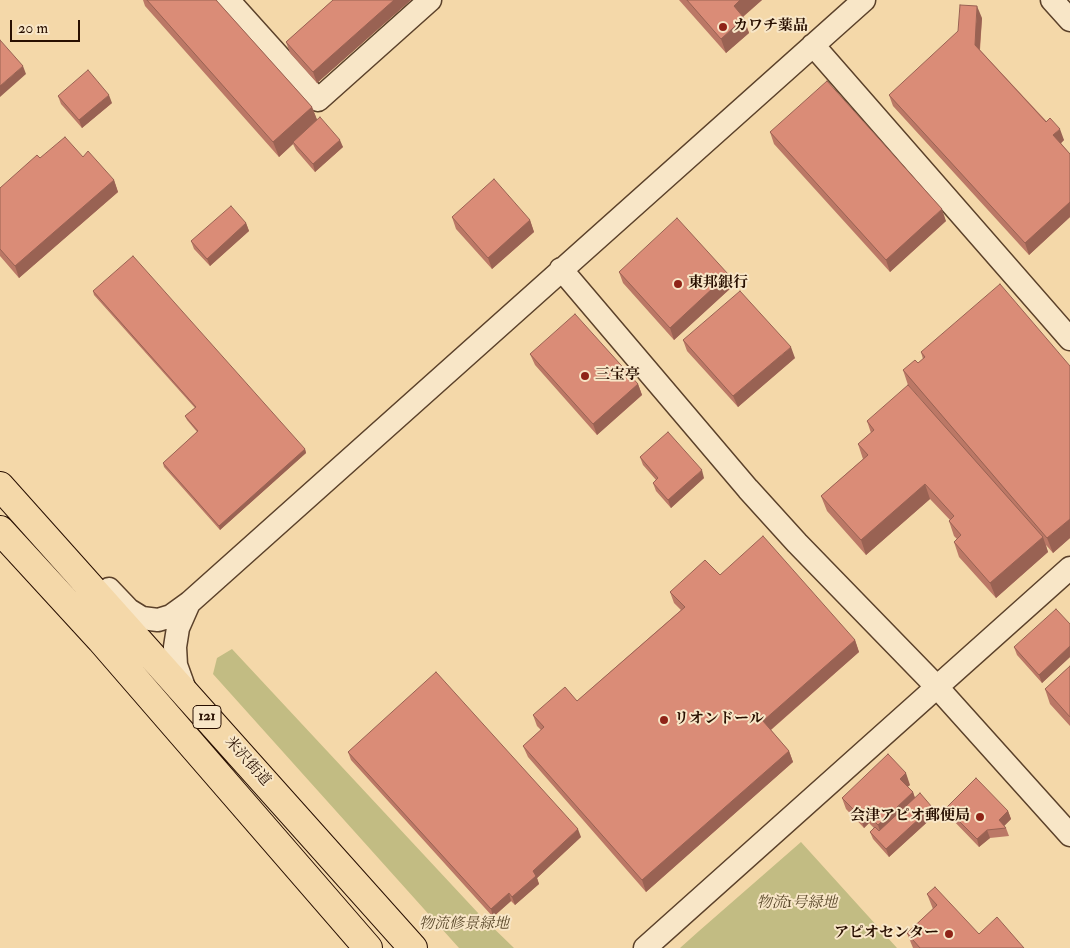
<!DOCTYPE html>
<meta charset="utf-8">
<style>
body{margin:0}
#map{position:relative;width:1070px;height:948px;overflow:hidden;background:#f4d8a9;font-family:"IM FELL Double Pica",serif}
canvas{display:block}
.scale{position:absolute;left:10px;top:20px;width:70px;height:22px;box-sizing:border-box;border:2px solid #280f00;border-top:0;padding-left:6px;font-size:15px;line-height:18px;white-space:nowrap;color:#280f00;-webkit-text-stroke:4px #f8e6c7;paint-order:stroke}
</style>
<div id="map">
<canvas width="1070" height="948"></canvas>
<div class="scale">20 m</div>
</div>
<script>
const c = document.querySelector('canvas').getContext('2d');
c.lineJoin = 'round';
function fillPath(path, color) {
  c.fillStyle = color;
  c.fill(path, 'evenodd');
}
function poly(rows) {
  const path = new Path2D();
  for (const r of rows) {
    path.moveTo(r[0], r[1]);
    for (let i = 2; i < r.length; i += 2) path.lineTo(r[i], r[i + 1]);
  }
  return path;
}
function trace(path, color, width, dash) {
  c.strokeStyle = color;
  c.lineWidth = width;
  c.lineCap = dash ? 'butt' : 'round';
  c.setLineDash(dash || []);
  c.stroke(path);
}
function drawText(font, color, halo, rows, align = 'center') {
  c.font = font + ' "IM FELL Double Pica","Noto Serif JP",serif';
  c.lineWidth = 4;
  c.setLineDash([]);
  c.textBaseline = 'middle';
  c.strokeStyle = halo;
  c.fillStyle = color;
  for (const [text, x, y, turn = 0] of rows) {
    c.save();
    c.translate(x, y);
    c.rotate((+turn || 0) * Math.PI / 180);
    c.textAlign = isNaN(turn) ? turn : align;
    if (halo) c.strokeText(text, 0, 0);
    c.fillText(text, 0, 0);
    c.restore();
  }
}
fillPath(poly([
 [232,649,479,914,514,948,459,948,213,674,217,658],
 [801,842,897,948,680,948,699,931]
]), '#c2bc83');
const minor = poly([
 [228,0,318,100,430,0],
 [1052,0,1070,20],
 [813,45,1070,339],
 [561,269,748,489,797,543,937,687,1070,835],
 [109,589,129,610,142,618,158,620,171,616,189,603,864,0],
 [185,690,176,665,175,647,178,628,189,603],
 [645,948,1070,568]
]);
const highway = poly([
 [0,486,413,948],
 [0,530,101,640,368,948]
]);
trace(minor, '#5b412a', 25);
trace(highway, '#280f00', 30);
trace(minor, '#f8e6c7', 22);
trace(highway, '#f4d8a9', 28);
fillPath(poly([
 [143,0,216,0,312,107,317,120,343,147,315,172,296,150,293,144,279,157,145,6],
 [333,0,411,0,317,83,290,53,286,42],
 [679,0,762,0,743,17,749,33,726,53],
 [982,18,980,50,1064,140,1061,143,1070,154,1070,217,1029,255,893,106,889,95],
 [58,96,112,103,82,128,61,104],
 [770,132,946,221,890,272,774,144],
 [83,157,114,180,118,192,19,278,0,256,0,188,40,158],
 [452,217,530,220,534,232,492,269,456,229],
 [246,223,249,231,210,266,194,249,191,241],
 [619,272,733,286,674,340,623,283],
 [93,291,305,449,306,453,220,530,164,467,163,463,197,432,187,420,185,416,195,408,94,295],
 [683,340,795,358,738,407,687,351],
 [921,352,1070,366,1070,538,1053,553,1046,545,1048,552,996,598,959,557,954,542,957,539,954,536,949,521,950,520,930,499,866,555,827,511,821,496,863,459,858,444,871,433,867,421,925,404,908,385,903,370,918,363,923,359],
 [530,354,638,384,642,395,597,435,535,365],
 [640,457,704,478,671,508,656,491,653,483,656,480,643,465],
 [720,575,855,640,859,652,771,730,789,751,793,762,646,892,528,757,523,746,541,730,537,726,533,715,577,701,681,610,674,603,670,592],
 [1070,624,1070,657,1042,683,1017,655,1014,647],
 [1070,666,1070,726,1050,704,1045,689],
 [348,752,581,837,537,878,539,884,515,905,511,901,493,917,351,760],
 [910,785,907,787,913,792,915,798,935,815,889,857,873,839,870,832,874,828,869,823,864,828,846,809,842,798],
 [946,808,1008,811,1011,819,1004,826,1006,828,1009,836,990,838,979,847,949,816],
 [927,894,979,934,1024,948,913,948,907,933,933,909]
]), '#bb7866');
fillPath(poly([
 [394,0,411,0,317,83,313,72],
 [740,0,762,0,739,20,734,6],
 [977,6,982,18,979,57,975,45],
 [744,18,749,33,726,53,721,39],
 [23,66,26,74,0,97,0,86],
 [109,95,112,103,82,128,79,120],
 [312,107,318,122,293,142,293,144,279,157,273,142],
 [1060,129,1064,140,1057,147,1053,135],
 [340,140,343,147,315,172,313,164],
 [114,180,118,192,19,278,15,266],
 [1070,202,1070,217,1029,255,1025,243],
 [942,209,946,221,890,272,886,260],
 [530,220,534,232,492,269,488,258],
 [246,223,249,231,210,266,207,259],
 [728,274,733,286,674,340,670,328],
 [791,347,795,358,738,407,733,396],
 [638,384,642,395,597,435,593,424],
 [305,449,306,453,220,530,219,526],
 [702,470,704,478,671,508,668,500],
 [925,484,930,499,866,555,861,540],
 [1070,519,1070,538,1053,553,1047,538],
 [1043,537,1048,552,996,598,990,583],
 [855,640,859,652,767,733,763,721],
 [1070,646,1070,657,1042,683,1039,675],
 [789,751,793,762,646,892,642,880],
 [906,773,910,785,904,790,900,779],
 [913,792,917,804,882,837,878,825],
 [932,807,935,815,889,857,886,849],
 [864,811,869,823,864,828,860,816],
 [1008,811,1011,819,1002,828,999,820],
 [578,829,581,837,537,878,539,884,515,905,512,897,533,871],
 [987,830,990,838,979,847,977,839],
 [509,893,511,901,493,917,491,909]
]), '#996253');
const building = poly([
 [147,0,216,0,312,107,273,142,147,0],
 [333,0,394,0,313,72,286,42,333,0],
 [687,0,740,0,734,6,744,18,721,39,687,0],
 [960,5,977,6,975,45,1046,122,1050,118,1060,129,1053,135,1070,154,1070,202,1025,243,889,95,958,31,960,5],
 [0,40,23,66,0,86,0,40],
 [88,70,109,95,79,120,58,96,88,70],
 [827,81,942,209,886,260,770,132,827,81],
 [320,117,340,140,313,164,293,142,320,117],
 [65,137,83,157,88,151,114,180,15,266,0,249,0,188,37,155,40,158,65,137],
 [494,179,530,220,488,258,452,217,494,179],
 [231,206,246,223,207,259,191,241,231,206],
 [677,218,728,274,670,328,619,272,677,218],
 [133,256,305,449,219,526,163,463,198,431,185,416,196,407,93,291,133,256],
 [1000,284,1070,366,1070,519,1047,538,903,370,915,360,918,363,925,357,921,352,1000,284],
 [740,291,791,347,733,396,683,340,740,291],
 [575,314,638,384,593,424,530,354,575,314],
 [908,385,1043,537,990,583,954,542,961,535,949,521,954,516,925,484,861,540,821,496,868,455,858,444,874,430,867,421,908,385],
 [668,432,702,470,668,500,653,483,658,478,640,457,668,432],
 [763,536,855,640,763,721,789,751,642,880,523,746,544,727,533,715,565,687,577,701,685,607,670,592,705,560,720,575,763,536],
 [1056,609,1070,624,1070,646,1039,675,1014,647,1056,609],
 [1070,666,1070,717,1045,689,1070,666],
 [436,672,578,829,533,871,536,876,512,897,509,893,491,909,348,752,436,672],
 [888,754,906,773,900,779,913,792,878,825,864,811,860,816,842,798,888,754],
 [976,778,1008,811,999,820,1006,828,987,830,977,839,946,808,976,778],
 [920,793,932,807,886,849,870,832,875,827,879,831,920,793],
 [935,887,979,934,997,917,1024,948,920,948,907,933,937,905,927,894,935,887]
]);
fillPath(building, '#da8c77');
trace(building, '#996253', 1);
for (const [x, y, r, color] of [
 [723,27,5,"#8f2418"],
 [678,284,5,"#8f2418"],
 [585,376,5,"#8f2418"],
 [664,720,5,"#8f2418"],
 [980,817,5,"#8f2418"],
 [949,934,5,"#8f2418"]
]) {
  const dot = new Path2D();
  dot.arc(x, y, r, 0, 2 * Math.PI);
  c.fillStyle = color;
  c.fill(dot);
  trace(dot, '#f8e6c7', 2);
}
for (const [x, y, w] of [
 [207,717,28]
]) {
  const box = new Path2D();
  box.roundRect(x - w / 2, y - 11.5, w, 23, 4);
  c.fillStyle = '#f8e6c7';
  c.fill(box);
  trace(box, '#280f00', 1);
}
drawText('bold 14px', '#280f00', null, [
 ["121",207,717]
]);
drawText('bold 15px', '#280f00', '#f8e6c7', [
 ["カワチ薬品",733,27],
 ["東邦銀行",688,284],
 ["三宝亭",595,376],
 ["リオンドール",674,720],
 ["会津アピオ郵便局",970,817,"right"],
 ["アピオセンター",939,934,"right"]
], 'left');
drawText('15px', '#280f00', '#f8e6c7', [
 ["米沢街道",247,762,48]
]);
drawText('italic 15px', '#5e4c2e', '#f8e6c7', [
 ["物流1号緑地",797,904],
 ["物流修景緑地",464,925]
]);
</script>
